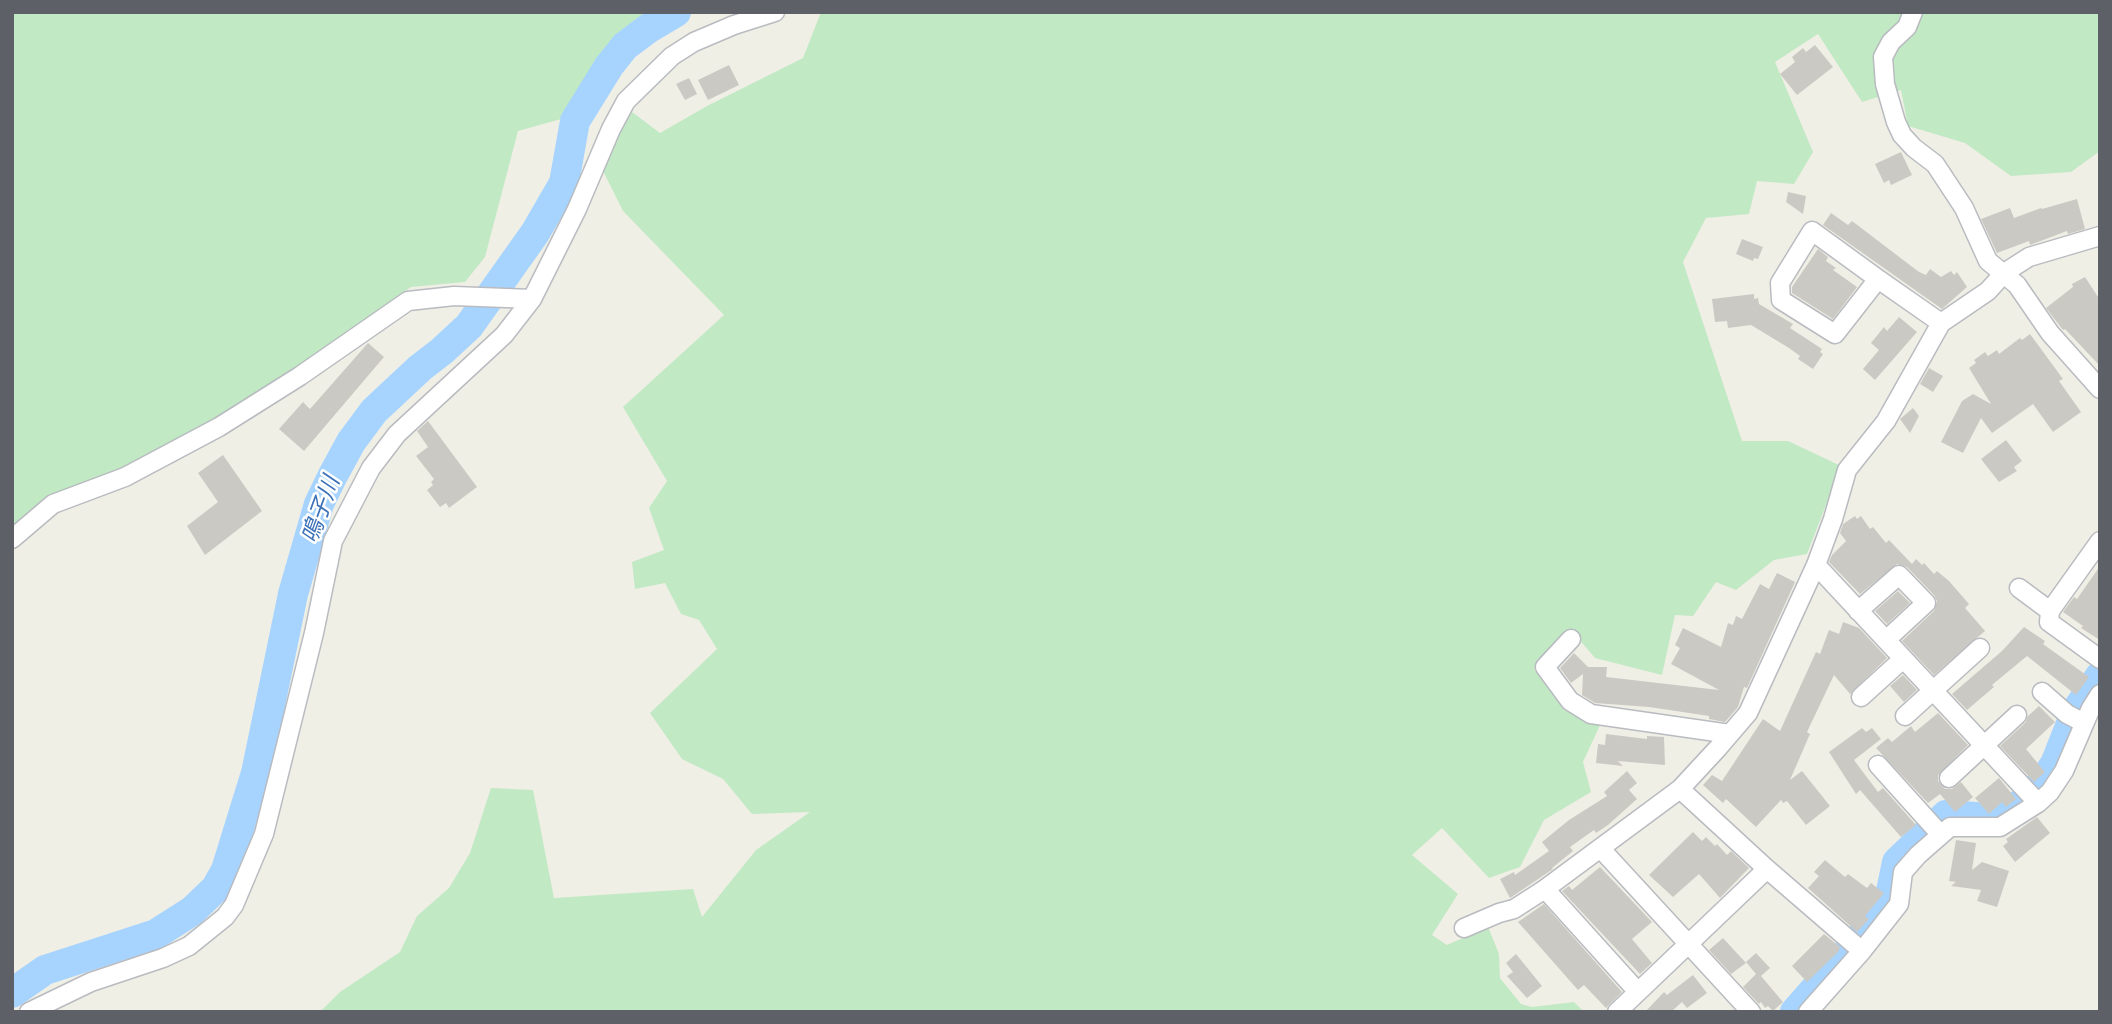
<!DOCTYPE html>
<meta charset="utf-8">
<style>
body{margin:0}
#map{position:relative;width:2112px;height:1024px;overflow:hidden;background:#f0efe6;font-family:Signika,sans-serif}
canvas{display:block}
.frame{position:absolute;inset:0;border:14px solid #5d6167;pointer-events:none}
</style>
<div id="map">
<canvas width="2112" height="1024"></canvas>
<div class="frame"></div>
</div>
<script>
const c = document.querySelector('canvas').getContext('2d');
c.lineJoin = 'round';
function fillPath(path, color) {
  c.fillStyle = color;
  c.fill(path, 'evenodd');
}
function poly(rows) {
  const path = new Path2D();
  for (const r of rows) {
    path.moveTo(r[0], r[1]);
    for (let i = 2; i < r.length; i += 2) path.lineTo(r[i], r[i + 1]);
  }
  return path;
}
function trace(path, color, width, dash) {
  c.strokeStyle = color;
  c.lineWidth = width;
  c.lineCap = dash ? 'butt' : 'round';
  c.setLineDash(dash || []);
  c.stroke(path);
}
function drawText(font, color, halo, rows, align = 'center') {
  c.font = font + ' Signika,"Noto Sans JP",sans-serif';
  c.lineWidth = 5;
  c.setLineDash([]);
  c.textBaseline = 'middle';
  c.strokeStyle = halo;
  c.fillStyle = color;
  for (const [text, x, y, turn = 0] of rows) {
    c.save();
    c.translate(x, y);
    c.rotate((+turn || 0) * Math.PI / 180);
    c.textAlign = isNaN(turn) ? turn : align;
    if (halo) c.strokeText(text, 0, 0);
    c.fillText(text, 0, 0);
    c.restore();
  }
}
fillPath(poly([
 [12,12,654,12,618,38,585,82,565,118,518,131,485,257,465,282,411,287,217,422,116,471,82,483,41,502,12,527],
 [821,12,2100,12,2100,151,2071,172,2011,176,1965,143,1908,126,1901,90,1862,102,1818,34,1775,62,1813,152,1794,184,1757,181,1749,214,1706,218,1683,262,1742,441,1788,441,1841,466,1807,554,1774,560,1736,590,1716,582,1693,616,1675,615,1662,675,1595,658,1572,631,1534,669,1564,710,1601,723,1583,762,1591,792,1544,820,1520,867,1489,878,1442,828,1412,855,1458,894,1432,935,1447,945,1488,927,1499,954,1500,978,1521,1004,1532,1007,1574,1002,1584,1012,320,1012,340,992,400,952,417,916,449,888,470,853,491,788,533,790,554,898,693,889,702,917,756,850,810,812,752,814,723,779,682,759,650,713,717,649,699,620,681,614,665,583,635,589,632,562,664,550,649,508,667,481,623,407,724,315,623,211,601,167,619,130,632,112,660,133,707,106,803,58]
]), '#c1e9c4');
trace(poly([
 [1859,939,1883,911,1890,896,1897,862,1946,815,1992,818,2004,816,2022,803,2041,784,2055,764,2076,711,2100,676],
 [12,993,45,970,156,934,192,911,216,888,226,870,256,773,293,594,319,504,332,477,351,442,374,411,420,368,442,351,469,326,535,233,564,183,575,121,609,66,625,46,649,28,676,12],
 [1795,1012,1848,952]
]), '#a7d4ff', 30);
fillPath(poly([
 [1815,45,1833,67,1797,95,1780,74,1795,62,1792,57,1803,48,1806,52],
 [729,65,739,85,708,100,698,80],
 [689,78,697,94,685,100,676,84],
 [1901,152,1912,175,1891,185,1889,180,1884,183,1875,164],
 [1788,192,1806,196,1803,214,1786,202],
 [2077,199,2085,229,2068,234,2067,231,2030,245,2029,241,1997,253,1981,219,2010,208,2014,218,2041,208,2042,209],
 [1831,213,1848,225,1852,221,1919,272,1926,275,1930,269,1941,277,1951,271,1954,275,1957,272,1967,287,1942,309,1823,225],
 [1742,239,1763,247,1758,259,1754,258,1753,261,1736,254],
 [1818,249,1828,257,1826,261,1836,268,1833,270,1857,287,1833,319,1792,293,1792,287],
 [2085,277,2100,300,2100,366,2065,329,2063,330,2046,308,2073,287,2072,284],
 [1754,294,1754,299,1758,298,1759,304,1793,324,1790,328,1822,349,1820,352,1823,354,1813,369,1798,359,1800,356,1789,348,1751,325,1728,328,1727,321,1715,322,1712,299],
 [1899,317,1917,332,1875,380,1863,369,1879,350,1871,343,1884,327,1887,331],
 [2030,334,2063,379,2059,381,2081,412,2053,432,2033,404,1992,433,1981,418,1963,453,1941,442,1962,401,1973,394,1991,404,1969,368,1976,363,1974,360,1985,352,1988,356,1997,350,1999,354,2020,338,2022,340],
 [368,343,384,357,304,451,279,429,303,402,310,409],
 [1929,368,1943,376,1933,392,1920,384],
 [1913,408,1919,416,1910,433,1900,419],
 [428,421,477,487,449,508,446,503,440,507,427,490,433,485,431,482,434,479,416,456,428,447,417,431],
 [2006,440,2022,461,2014,467,2017,471,1999,482,1981,459],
 [223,455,262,511,205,555,187,526,218,502,198,473],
 [1855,516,1857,519,1861,516,1870,529,1873,527,1886,543,1889,540,1912,564,1916,559,1922,565,1924,563,1934,574,1937,571,1949,581,1969,604,1965,608,1985,631,1934,675,1902,641,1934,611,1937,601,1934,595,1907,567,1897,564,1860,594,1829,562,1832,555,1846,541,1840,533,1843,524],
 [2100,566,2100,640,2081,628,2083,626,2063,612,2074,597,2077,599],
 [1777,573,1795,582,1747,688,1744,687,1738,707,1725,722,1709,719,1709,716,1649,707,1595,703,1582,695,1583,674,1571,683,1560,668,1574,653,1588,667,1607,667,1606,677,1719,690,1671,664,1680,648,1675,645,1683,628,1721,647,1728,623,1733,625,1736,616,1742,619,1760,584,1769,589],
 [1898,591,1910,603,1887,624,1875,611],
 [1843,622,1859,628,1887,658,1850,694,1834,675,1807,732,1810,734,1790,780,1802,771,1830,806,1806,825,1787,801,1783,803,1781,800,1756,827,1726,799,1723,803,1703,785,1712,775,1722,781,1763,719,1780,731,1816,652,1820,654,1829,630,1839,634],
 [2024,627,2045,641,2043,644,2089,677,2076,695,2027,656,1992,685,1994,687,1967,710,1952,694,2002,651],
 [1903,675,1917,690,1904,702,1890,686],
 [2039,706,2055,722,2026,749,2045,772,2034,782,2000,746,2025,723,2028,716],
 [1938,713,1968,745,1938,775,1938,781,1945,789,1952,789,1961,782,1973,797,1955,812,1940,794,1928,803,1876,748,1888,738,1892,742,1911,726,1915,732],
 [1862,728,1866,732,1872,728,1881,739,1854,760,1878,792,1883,788,1916,825,1901,837,1860,790,1856,794,1829,752],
 [1606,734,1647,739,1647,736,1664,737,1665,765,1618,761,1623,766,1596,763,1598,744,1605,745],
 [1627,771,1637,783,1629,790,1637,799,1608,825,1596,833,1594,830,1570,847,1573,851,1552,868,1553,869,1510,898,1500,879,1514,872,1515,875,1549,851,1542,842,1569,820,1607,796,1604,792],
 [1999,778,2016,799,2006,807,2002,802,1989,814,1975,798],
 [2037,817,2050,833,2015,862,2003,846,2008,842,2006,839],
 [1693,832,1702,841,1706,837,1715,846,1717,844,1727,855,1731,851,1749,868,1720,898,1699,874,1673,897,1649,875],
 [1956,840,1976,843,1972,870,1982,862,2009,871,1997,907,1977,901,1981,890,1951,886,1956,882,1949,881],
 [1825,860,1845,877,1848,874,1867,888,1871,883,1884,893,1865,916,1869,919,1857,932,1808,888,1819,876,1814,872],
 [1600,867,1652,922,1632,939,1652,963,1640,974,1562,891,1569,886,1572,890],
 [1544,904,1622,992,1606,1008,1584,985,1578,990,1518,922],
 [1824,934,1840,947,1838,952,1807,982,1792,966],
 [1723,938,1746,963,1731,974,1709,950],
 [1756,953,1770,968,1761,976,1783,1002,1773,1011,1768,1006,1765,1008,1761,1002,1759,1004,1743,987,1756,974,1746,962],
 [1516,954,1542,986,1527,998,1507,976,1513,972,1506,963],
 [1693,975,1707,993,1687,1008,1682,1002,1671,1012,1645,1012,1664,992,1667,995]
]), '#cbc9c3');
const minor = poly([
 [1913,12,1907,27,1891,42,1883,57,1885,84,1896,122,1902,135,1914,148,1935,164,1964,208,1988,261,2017,285,2050,333,2100,389],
 [1878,279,1835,334,1781,300,1780,283,1812,231,1878,279,1941,323],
 [12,539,53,504,125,477,219,427,300,376,408,301,454,296,532,299],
 [2100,541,2050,611,2049,622,2100,659],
 [1816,565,2038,803],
 [2019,588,2050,611],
 [1858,611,1899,575,1926,603,1886,640],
 [1571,639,1545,667,1570,701,1591,714,1730,734],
 [2042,692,2067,714,2084,723],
 [1861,697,1903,659],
 [1905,716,1980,648],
 [1878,765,1941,835],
 [1949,778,2017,715],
 [1680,789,1767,869,1862,951],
 [1601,849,1751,1012],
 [1545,889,1638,992],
 [1464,928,1499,913,1514,909,1545,889,1680,789,1718,748,1748,713,1816,565,1833,519,1847,470,1886,421,1941,323,1988,291,2004,273,2029,257,2100,236],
 [29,1012,91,982,163,958,189,946,225,917,234,905,264,834,314,633,333,541,371,468,397,434,504,335,532,299,577,209,611,129,626,101,672,56,694,42,734,25,775,12],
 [1617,1012,1767,869],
 [1808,1012,1862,951,1899,904,1903,872,1918,855,1950,827,2000,827,2038,803,2050,792,2064,771,2091,708,2100,694]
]);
trace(minor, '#b8bbc0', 21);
trace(minor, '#fff', 18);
drawText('italic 23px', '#3d72b8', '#fff', [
 ["鳴子川",322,510,-70]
]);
</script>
